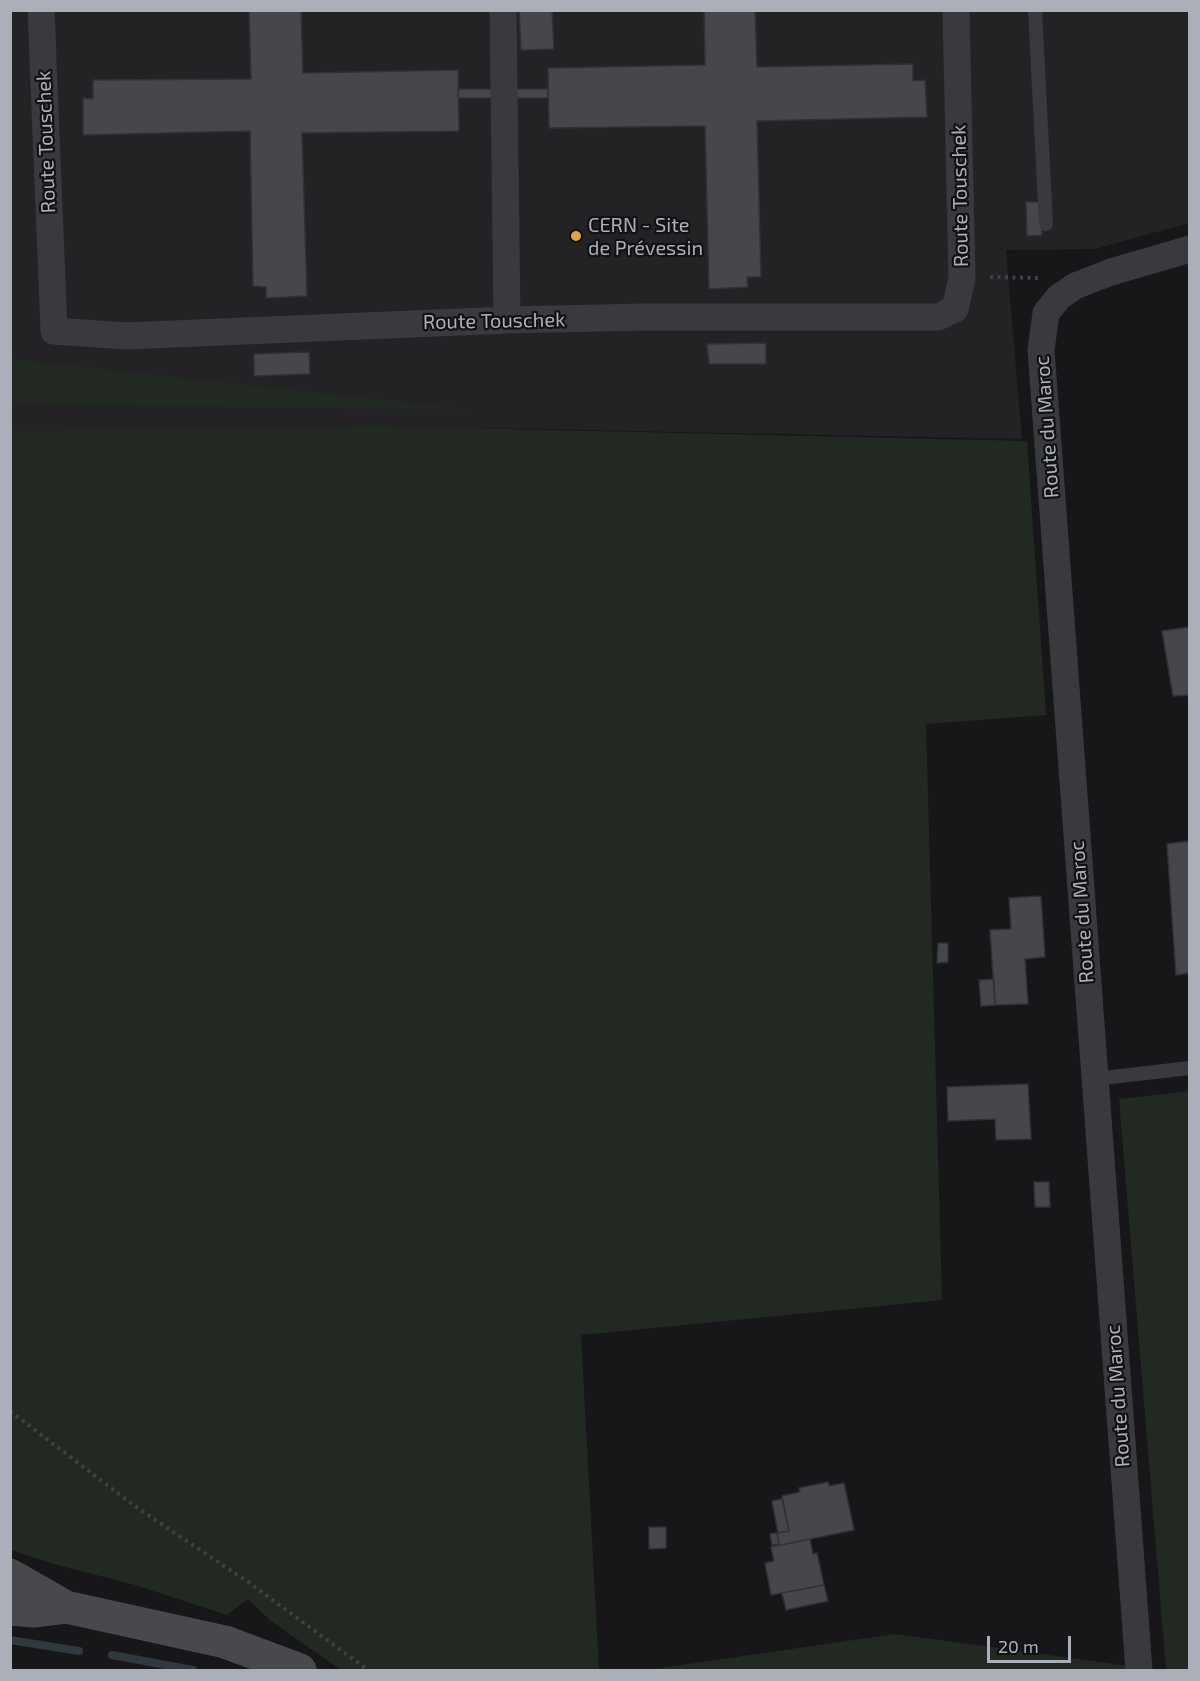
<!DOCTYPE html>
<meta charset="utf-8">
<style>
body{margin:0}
#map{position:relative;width:1200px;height:1681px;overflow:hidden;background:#171719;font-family:"Exo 2",sans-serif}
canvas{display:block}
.frame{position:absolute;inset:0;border:12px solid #abb0b8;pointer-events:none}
.scale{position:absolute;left:987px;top:1636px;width:84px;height:27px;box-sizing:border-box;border:3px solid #abb0b8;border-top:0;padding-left:8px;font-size:18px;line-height:21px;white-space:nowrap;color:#abb0b8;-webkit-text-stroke:4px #121214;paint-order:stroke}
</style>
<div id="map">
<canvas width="1200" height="1681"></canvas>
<div class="frame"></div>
<div class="scale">20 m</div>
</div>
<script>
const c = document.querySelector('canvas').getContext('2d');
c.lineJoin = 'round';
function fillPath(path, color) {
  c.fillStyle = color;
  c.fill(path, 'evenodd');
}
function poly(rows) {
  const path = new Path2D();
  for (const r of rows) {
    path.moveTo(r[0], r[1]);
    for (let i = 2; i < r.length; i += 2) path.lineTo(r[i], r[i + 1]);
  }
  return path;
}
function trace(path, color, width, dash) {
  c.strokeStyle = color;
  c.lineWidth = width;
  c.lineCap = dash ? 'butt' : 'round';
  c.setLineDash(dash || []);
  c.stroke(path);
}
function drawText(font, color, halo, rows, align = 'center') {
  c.font = font + ' "Exo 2",sans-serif';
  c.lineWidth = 4.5;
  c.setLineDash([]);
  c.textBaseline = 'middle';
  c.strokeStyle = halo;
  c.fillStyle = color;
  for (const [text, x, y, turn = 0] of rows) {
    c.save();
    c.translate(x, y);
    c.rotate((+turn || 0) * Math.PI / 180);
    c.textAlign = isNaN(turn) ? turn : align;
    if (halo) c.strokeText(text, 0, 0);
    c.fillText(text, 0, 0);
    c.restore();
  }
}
fillPath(poly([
 [10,11,1189,11,1189,223,1095,249,1006,250,1022,439,484,428,11,432]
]), '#232326');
fillPath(poly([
 [11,359,476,410,11,404],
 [378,426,1027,441,1046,715,926,724,942,1300,581,1335,599,1670,341,1670,271,1621,248,1599,227,1615,135,1585,54,1564,11,1550,11,431],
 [1189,1091,1190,1670,1166,1670,1119,1099],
 [895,1634,1130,1666,1130,1670,646,1670]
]), '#222922');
trace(poly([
 [10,1640,79,1651],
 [112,1655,193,1670]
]), '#30393e', 8);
const building = poly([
 [249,10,301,10,303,73,458,70,459,131,302,133,307,296,266,298,266,287,253,286,250,131,83,135,83,98,93,99,93,80,251,79,249,10],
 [519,10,552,10,554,49,521,50,519,10],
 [704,10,755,10,757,67,913,64,913,81,925,80,927,117,757,121,761,277,747,277,748,287,709,289,705,126,549,128,548,68,705,65,704,10],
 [458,89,548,89,548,98,458,98,458,89],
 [1026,202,1041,202,1042,235,1027,236,1026,202],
 [766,343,766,364,709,364,707,344,766,343],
 [309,352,310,374,254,376,254,354,309,352],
 [1190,627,1190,695,1173,696,1162,631,1190,627],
 [1190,841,1190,973,1176,975,1167,844,1190,841],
 [1041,896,1045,957,1025,959,1028,1004,995,1005,990,930,1011,929,1009,898,1041,896],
 [938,943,948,943,948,962,937,963,938,943],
 [994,979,995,1005,981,1006,979,980,994,979],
 [1028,1084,1031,1139,996,1140,995,1119,948,1121,947,1087,1028,1084],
 [1034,1182,1049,1182,1050,1207,1035,1207,1034,1182],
 [828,1482,829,1486,844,1483,854,1530,771,1547,779,1544,777,1533,789,1531,782,1496,800,1492,799,1488,828,1482],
 [782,1499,789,1531,778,1533,772,1501,782,1499],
 [649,1527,666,1527,666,1548,649,1549,649,1527],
 [777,1533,779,1544,772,1545,770,1534,777,1533],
 [810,1539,813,1554,817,1553,824,1585,771,1595,765,1563,774,1561,771,1547,810,1539],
 [824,1585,828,1601,786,1610,782,1593,824,1585]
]);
fillPath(building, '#46474c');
trace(building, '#313235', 1.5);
trace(poly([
 [990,277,1039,278],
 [10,1411,136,1507,248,1582,368,1670]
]), '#3f4145', 4, [3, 4.5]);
trace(poly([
 [1035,10,1046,224],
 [1094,1079,1190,1068]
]), '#393a3e', 14);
trace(poly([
 [41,10,54,331,126,336,507,320,646,317,938,317,955,309,962,278,956,10],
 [503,10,507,320],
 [1139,1670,1041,350,1046,313,1059,297,1075,286,1111,272,1190,249]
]), '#393a3e', 27);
trace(poly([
 [10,1575,66,1607,225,1642,300,1670],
 [10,1609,33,1611,66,1607]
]), '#47494d', 33);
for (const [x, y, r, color] of [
 [576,236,6,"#e2a146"]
]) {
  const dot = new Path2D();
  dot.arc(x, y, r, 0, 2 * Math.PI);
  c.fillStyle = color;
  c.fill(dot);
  trace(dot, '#121214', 2);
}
drawText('20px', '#abb0b8', '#121214', [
 ["Route Touschek",46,142,-92],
 ["Route Touschek",960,196,-91],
 ["Route Touschek",494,321,-1],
 ["Route du Maroc",1047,427,-94],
 ["Route du Maroc",1082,912,-94],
 ["Route du Maroc",1118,1396,-94]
]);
drawText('20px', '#abb0b8', '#121214', [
 ["CERN - Site",588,225],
 ["de Prévessin",588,248]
], 'left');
</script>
